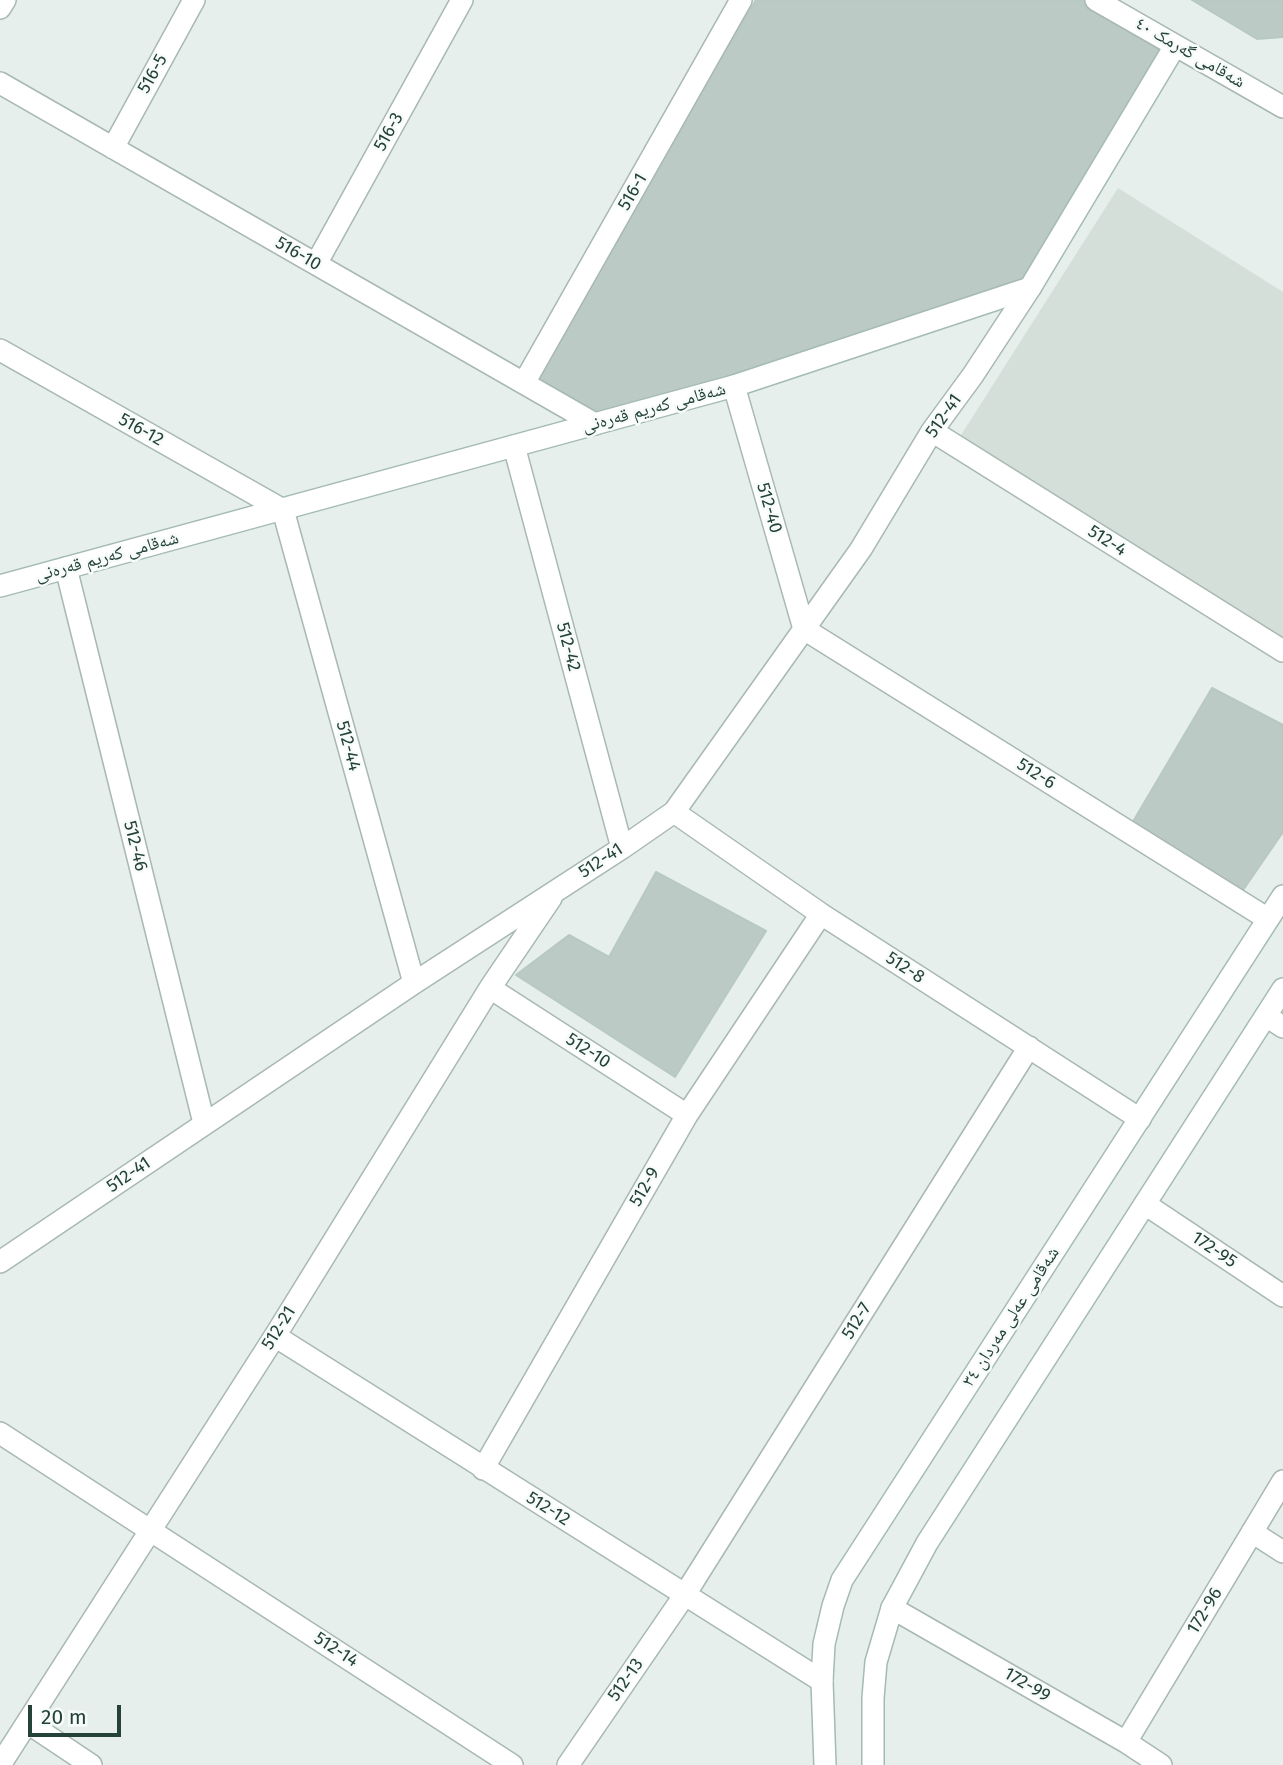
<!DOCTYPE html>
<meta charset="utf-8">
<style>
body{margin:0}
#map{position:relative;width:1283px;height:1765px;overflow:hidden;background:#e6efeb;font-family:"Fira Sans",sans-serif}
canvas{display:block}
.scale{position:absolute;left:28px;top:1705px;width:93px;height:32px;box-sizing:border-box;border:4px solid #24423a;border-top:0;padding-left:9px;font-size:21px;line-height:24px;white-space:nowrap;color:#24423a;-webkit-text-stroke:5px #f7fbf9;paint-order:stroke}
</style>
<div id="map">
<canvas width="1283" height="1765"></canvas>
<div class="scale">20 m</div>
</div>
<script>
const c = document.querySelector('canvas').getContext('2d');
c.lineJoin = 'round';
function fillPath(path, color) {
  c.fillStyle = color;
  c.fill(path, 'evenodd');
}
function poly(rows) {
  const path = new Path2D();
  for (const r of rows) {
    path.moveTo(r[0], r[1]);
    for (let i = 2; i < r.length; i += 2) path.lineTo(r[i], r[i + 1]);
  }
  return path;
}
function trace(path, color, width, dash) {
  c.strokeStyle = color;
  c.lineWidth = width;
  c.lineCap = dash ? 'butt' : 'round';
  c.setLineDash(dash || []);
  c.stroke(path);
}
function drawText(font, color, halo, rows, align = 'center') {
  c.font = font + ' "Fira Sans","Noto Naskh Arabic",sans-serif';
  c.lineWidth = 5;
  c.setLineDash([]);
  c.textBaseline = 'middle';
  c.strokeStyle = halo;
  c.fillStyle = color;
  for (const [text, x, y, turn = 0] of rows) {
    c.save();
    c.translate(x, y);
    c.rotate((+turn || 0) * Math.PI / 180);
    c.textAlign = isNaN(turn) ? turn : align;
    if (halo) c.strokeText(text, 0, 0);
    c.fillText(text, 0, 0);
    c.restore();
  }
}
fillPath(poly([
 [1118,188,1283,292,1283,646,961,435]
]), '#d4dfda');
const building = poly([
 [756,0,1097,0,1175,46,1030,288,595,424,524,383,756,0],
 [1192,0,1283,0,1283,37,1257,39,1192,0],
 [1212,688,1283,725,1283,832,1241,893,1131,825,1212,688],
 [656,872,766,931,675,1077,516,975,569,935,609,957,656,872]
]);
fillPath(building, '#bbcac4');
trace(building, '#b8c9c2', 2);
const street = poly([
 [1096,0,1283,107],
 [0,8,5,0],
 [0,83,595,424],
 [113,148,194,0],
 [316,264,462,0],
 [0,350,283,510,414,983],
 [524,383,741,0],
 [734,386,804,629,1268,919],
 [932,431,1283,651],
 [514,446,622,848],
 [66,568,204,1123],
 [674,812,821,914,1140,1119],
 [490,988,687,1115],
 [1266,1016,1283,1027],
 [1145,1204,1283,1296],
 [0,1262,414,983,622,848,674,812,861,549,932,431,973,375,1030,288],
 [275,1336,822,1681],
 [0,1433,512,1765],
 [483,1469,687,1115,821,914],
 [1252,1532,1283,1552],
 [892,1608,1126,1742,1161,1765],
 [28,1723,91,1765],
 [1126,1742,1283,1481],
 [0,1765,275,1336,490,988,551,898],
 [568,1765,684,1596,1029,1047]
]);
const secondary = poly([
 [0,586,734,386,1030,288,1175,46],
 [825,1765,822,1681,824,1644,833,1606,842,1580,1283,896],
 [873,1765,873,1698,876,1662,892,1608,927,1543,1283,989]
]);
trace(street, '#a8b8b2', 24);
trace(secondary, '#a4bbb3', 24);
trace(street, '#fff', 21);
trace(secondary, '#fff', 21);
drawText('18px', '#24423a', '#f7fbf9', [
 ["شەقامی گەرمک ٤٠",1190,53,30],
 ["516-5",153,74,-61],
 ["516-3",389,132,-61],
 ["516-1",633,192,-60],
 ["516-10",298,254,30],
 ["شەقامی کەریم قەرەنی",654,408,-15],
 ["512-41",944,416,-55],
 ["516-12",141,430,29],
 ["512-40",769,508,74],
 ["512-4",1107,541,32],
 ["شەقامی کەریم قەرەنی",107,557,-15],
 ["512-42",568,647,75],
 ["512-44",348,746,75],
 ["512-6",1036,774,32],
 ["512-46",135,846,76],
 ["512-41",601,861,-33],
 ["512-8",905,968,33],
 ["512-10",588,1051,33],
 ["512-41",129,1175,-34],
 ["512-9",645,1187,-60],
 ["172-95",1214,1250,34],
 ["شەقامی عەلی مەردان ٣٤",1011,1317,-57],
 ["512-7",857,1321,-58],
 ["512-21",279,1328,-58],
 ["512-12",548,1509,32],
 ["172-96",1205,1611,-59],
 ["512-14",336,1650,33],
 ["512-13",626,1680,-55],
 ["172-99",1027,1685,30]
]);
</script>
